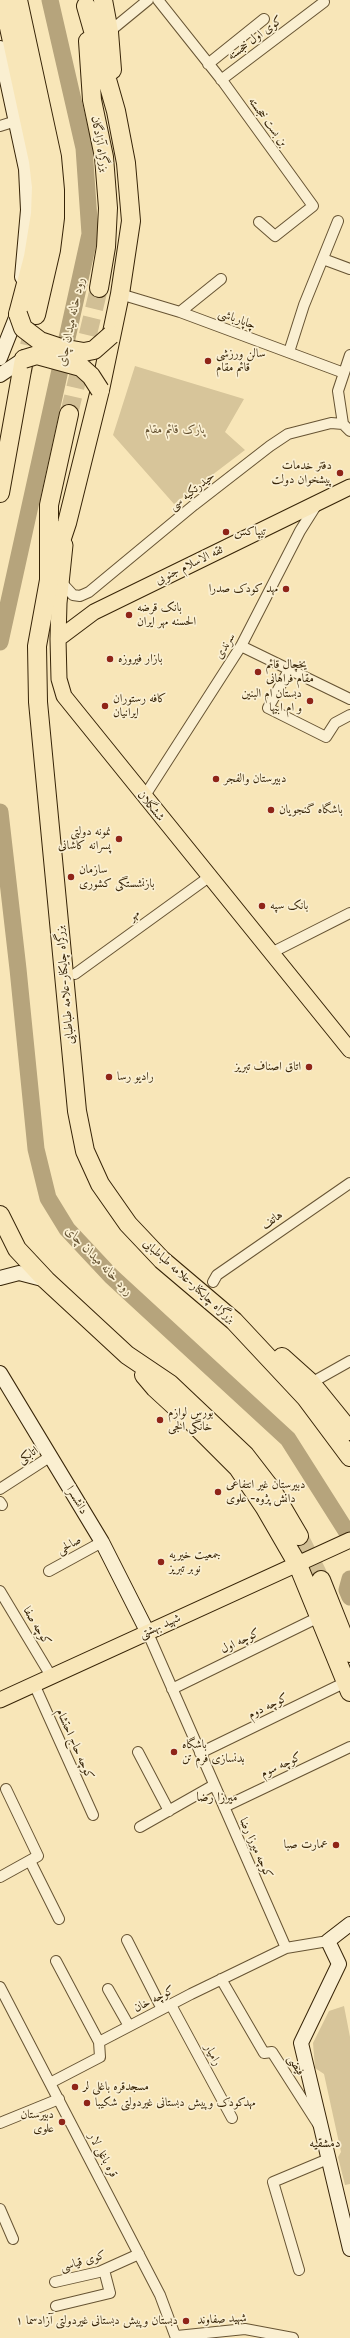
<!DOCTYPE html>
<meta charset="utf-8">
<style>
body{margin:0}
canvas{display:block;background:#f8e6b8}
</style>
<canvas width="350" height="2338"></canvas>
<script>
const c = document.querySelector('canvas').getContext('2d');
c.lineJoin = 'round';
function fillPath(path, color) {
  c.fillStyle = color;
  c.fill(path, 'evenodd');
}
function poly(rows) {
  const path = new Path2D();
  for (const r of rows) {
    path.moveTo(r[0], r[1]);
    for (let i = 2; i < r.length; i += 2) path.lineTo(r[i], r[i + 1]);
  }
  return path;
}
function trace(path, color, width, dash) {
  c.strokeStyle = color;
  c.lineWidth = width;
  c.lineCap = dash ? 'butt' : 'round';
  c.setLineDash(dash || []);
  c.stroke(path);
}
function drawText(font, color, halo, rows, align = 'center') {
  c.font = font + ' "Libre Caslon Text",Amiri,serif';
  c.lineWidth = 3.5;
  c.setLineDash([]);
  c.textBaseline = 'middle';
  c.strokeStyle = halo;
  c.fillStyle = color;
  for (const [text, x, y, turn = 0] of rows) {
    c.save();
    c.translate(x, y);
    c.rotate((+turn || 0) * Math.PI / 180);
    c.textAlign = isNaN(turn) ? turn : align;
    if (halo) c.strokeText(text, 0, 0);
    c.fillText(text, 0, 0);
    c.restore();
  }
}
fillPath(poly([
 [135,366,244,399,225,432,245,450,174,504,113,435],
 [344,2006,350,2037,350,2184,345,2185,338,2157,341,2152,324,2074,315,2068,313,2043,329,2011]
]), '#d7c59a');
trace(poly([
 [0,642,90,234,84,148,50,0],
 [0,812,18,969,36,1149,48,1198,67,1229,111,1276,288,1439,350,1537],
 [350,1579,347,1590,350,1597]
]), '#b6a47c', 17);
trace(poly([
 [23,372,36,315],
 [69,414,99,288],
 [299,1536,321,1580]
]), '#d1bf95', 18, [18, 9]);
const street = poly([
 [158,0,224,83,313,206,275,236,259,222],
 [109,32,148,0],
 [208,64,264,19],
 [221,80,324,2],
 [0,126,16,121],
 [323,259,350,269],
 [120,294,180,312,344,373],
 [180,312,221,279],
 [289,352,304,305,338,221],
 [343,424,338,391,350,355],
 [61,582,73,595,80,596,89,592,194,505,270,446,288,434,331,423,343,424,350,431],
 [241,646,350,699],
 [289,670,268,708,326,737,335,723,350,715],
 [144,797,241,646,300,531,317,504],
 [271,953,350,913],
 [75,974,209,877],
 [213,1282,217,1275,350,1183],
 [311,1383,350,1361],
 [0,1489,51,1456],
 [0,1502,2,1505],
 [49,1571,102,1542],
 [0,1591,51,1676],
 [147,1631,286,1948],
 [34,1684,93,1815],
 [172,1689,319,1617],
 [138,1752,169,1811],
 [200,1753,346,1682],
 [224,1807,350,1747],
 [140,1827,214,1785],
 [30,1861,59,1919],
 [0,1877,38,1856,6,1789],
 [127,1940,162,2009],
 [56,1961,99,2042],
 [221,1979,264,2053,272,2052,318,2124],
 [0,1987,160,2295,176,2338],
 [108,1989,129,2026],
 [171,2005,232,2118],
 [50,2083,100,2057,99,2042,191,1994,286,1948,328,1941],
 [0,2123,59,2099],
 [0,2209,13,2239],
 [299,2270,273,2182,328,2159],
 [55,2282,99,2272,139,2254],
 [56,2306,110,2293,104,2270],
 [177,2336,245,2329,293,2338]
]);
const secondary = poly([
 [0,48,26,169,28,210,22,277],
 [0,358,19,310],
 [0,375,24,359],
 [0,1278,19,1273,46,1280],
 [0,1373,102,1542,147,1631],
 [350,1924,328,1941,339,1964,301,2043,350,2249]
]);
const primary = poly([
 [65,545,59,603,58,639,59,679,64,696,350,1050],
 [58,639,94,612,350,487],
 [0,1700,350,1540]
]);
const highway = poly([
 [3,0,38,161,41,187,40,214,33,257,18,314],
 [18,0,52,157,55,190,55,218,51,250,36,315],
 [103,0,109,32,112,70],
 [88,41,92,100,104,157,108,208,106,247,99,288],
 [69,414,49,505,49,580,37,646,38,702,77,1111,85,1151,100,1184,128,1224,162,1260,234,1321,306,1398,350,1457],
 [0,493,24,359],
 [54,562,67,523,100,390,120,294,131,221,126,163,116,111,86,6],
 [0,1215,17,1249,46,1280,127,1355,170,1384,245,1455,272,1490,299,1536],
 [282,1357,311,1383,350,1431],
 [144,1375,155,1388,192,1422,238,1468,265,1508,298,1565,350,1692],
 [321,1580,350,1653]
]);
trace(street, '#675433', 12);
trace(secondary, '#372407', 16);
trace(primary, '#372407', 17);
trace(highway, '#372407', 20);
trace(street, '#faefd1', 10);
trace(secondary, '#faefd1', 14);
trace(primary, '#f8e6b8', 15);
trace(highway, '#f8e6b8', 18);
const highwayBridge = poly([
 [18,314,23,328,40,341,61,348,84,352,94,350,111,335],
 [24,359,37,355,81,367,91,376,100,390]
]);
trace(highwayBridge, '#372407', 20, []);
trace(highwayBridge, '#f8e6b8', 18);
for (const [x, y, r, color] of [
 [208,361,4,"#8f2418"],
 [340,473,4,"#8f2418"],
 [226,532,4,"#8f2418"],
 [286,589,4,"#8f2418"],
 [129,615,4,"#8f2418"],
 [110,659,4,"#8f2418"],
 [258,672,4,"#8f2418"],
 [310,701,4,"#8f2418"],
 [105,706,4,"#8f2418"],
 [216,779,4,"#8f2418"],
 [271,810,4,"#8f2418"],
 [119,839,4,"#8f2418"],
 [71,877,4,"#8f2418"],
 [262,906,4,"#8f2418"],
 [309,1067,4,"#8f2418"],
 [109,1077,4,"#8f2418"],
 [160,1420,4,"#8f2418"],
 [218,1492,4,"#8f2418"],
 [161,1562,4,"#8f2418"],
 [174,1752,4,"#8f2418"],
 [336,1845,4,"#8f2418"],
 [75,2087,4,"#8f2418"],
 [87,2103,4,"#8f2418"],
 [62,2122,4,"#8f2418"],
 [186,2321,4,"#8f2418"]
]) {
  const dot = new Path2D();
  dot.arc(x, y, r, 0, 2 * Math.PI);
  c.fillStyle = color;
  c.fill(dot);
  trace(dot, '#faefd1', 1.5);
}
drawText('12px', '#372407', '#faefd1', [
 ["کوی اول خجسته",255,38,-37],
 ["بن بست خجسته",268,122,54],
 ["بزرگراه آزادگان",100,144,80],
 ["چاپارباشی",237,319,20],
 ["حیدرتکیه سی",192,491,-38],
 ["ثقه الاسلام جنوبی",189,565,-26],
 ["سرندی",225,646,-59],
 ["ششگلان",151,806,51],
 ["مهر",134,915,-35],
 ["بزرگراه چایکنار-علامه طباطبایی",65,985,-95],
 ["هاتف",272,1220,-34],
 ["بزرگراه چایکنار-علامه طباطبایی",189,1281,42],
 ["اتابکی",28,1455,-33],
 ["دانشسرا",77,1500,59],
 ["صالحی",69,1545,-29],
 ["کوچه صفا",37,1626,59],
 ["شهید بهشتى",160,1626,-24],
 ["کوچه اول",240,1641,-26],
 ["کوچه دوم",268,1706,-26],
 ["کوچه حاج احتشام",75,1744,66],
 ["کوچه سوم",281,1765,-25],
 ["کوچه میرزا رضا",256,1848,66],
 ["کوچه خان",154,1999,-27],
 ["رامیار",213,2055,62],
 ["فیضی",296,2065,58],
 ["قره باغلی لار",103,2155,62],
 ["کوی قیاسی",83,2261,-16],
 ["شهید صفاوند",222,2319,-3]
]);
drawText('12px', '#372407', '#faefd1', [
 ["سالن ورزشی",216,354],
 ["قائم مقام",216,368],
 ["دفتر خدمات",332,466,"right"],
 ["پیشخوان دولت",332,480,"right"],
 ["تیپاکس",234,532],
 ["مهد کودک صدرا",278,589,"right"],
 ["بانک قرضه",137,608],
 ["الحسنه مهر ایران",137,622],
 ["بازار فیروزه",118,659],
 ["یخچال قائم",266,665],
 ["مقام فراهانی",266,679],
 ["دبستان ام البنین",302,694,"right"],
 ["و ام ابیها",302,708,"right"],
 ["کافه رستوران",113,699],
 ["ایرانیان",113,713],
 ["دبیرستان والفجر",224,779],
 ["باشگاه گنجویان",279,810],
 ["نمونه دولتی",111,832,"right"],
 ["پسرانه کاشانی",111,846,"right"],
 ["سازمان",79,870],
 ["بازنشستگی کشوری",79,884],
 ["بانک سپه",270,906],
 ["اتاق اصناف تبریز",301,1067,"right"],
 ["رادیو رسا",117,1077],
 ["بورس لوازم",168,1413],
 ["خانگی الجی",168,1427],
 ["دبیرستان غیر انتفاعی",226,1485],
 ["دانش پژوه- علوی",226,1499],
 ["جمعیت خیریه",169,1555],
 ["نوبر تبریز",169,1569],
 ["باشگاه",182,1745],
 ["بدنسازی فرم تن",182,1759],
 ["عمارت صبا",328,1845,"right"],
 ["مسجدقره باغلی لر",83,2087],
 ["مهدکودک وپیش دبستانی غیردولتی شکیبا",95,2103],
 ["دبیرستان",54,2115,"right"],
 ["علوی",54,2129,"right"],
 ["دبستان وپیش دبستانی غیردولتی آزادسما ۱",178,2321,"right"]
], 'left');
drawText('italic 12px', '#5f4c2c', '#faefd1', [
 ["پارک قائم مقام",175,430]
]);
drawText('italic 13px', '#635130', '#faefd1', [
 ["رود خانه میدان چای",71,322,-78],
 ["رود خانه میدان چای",99,1261,46]
]);
drawText('13px', '#372407', '#faefd1', [
 ["میرزا رضا",217,1797],
 ["دمشقیه",325,2143]
]);
</script>
